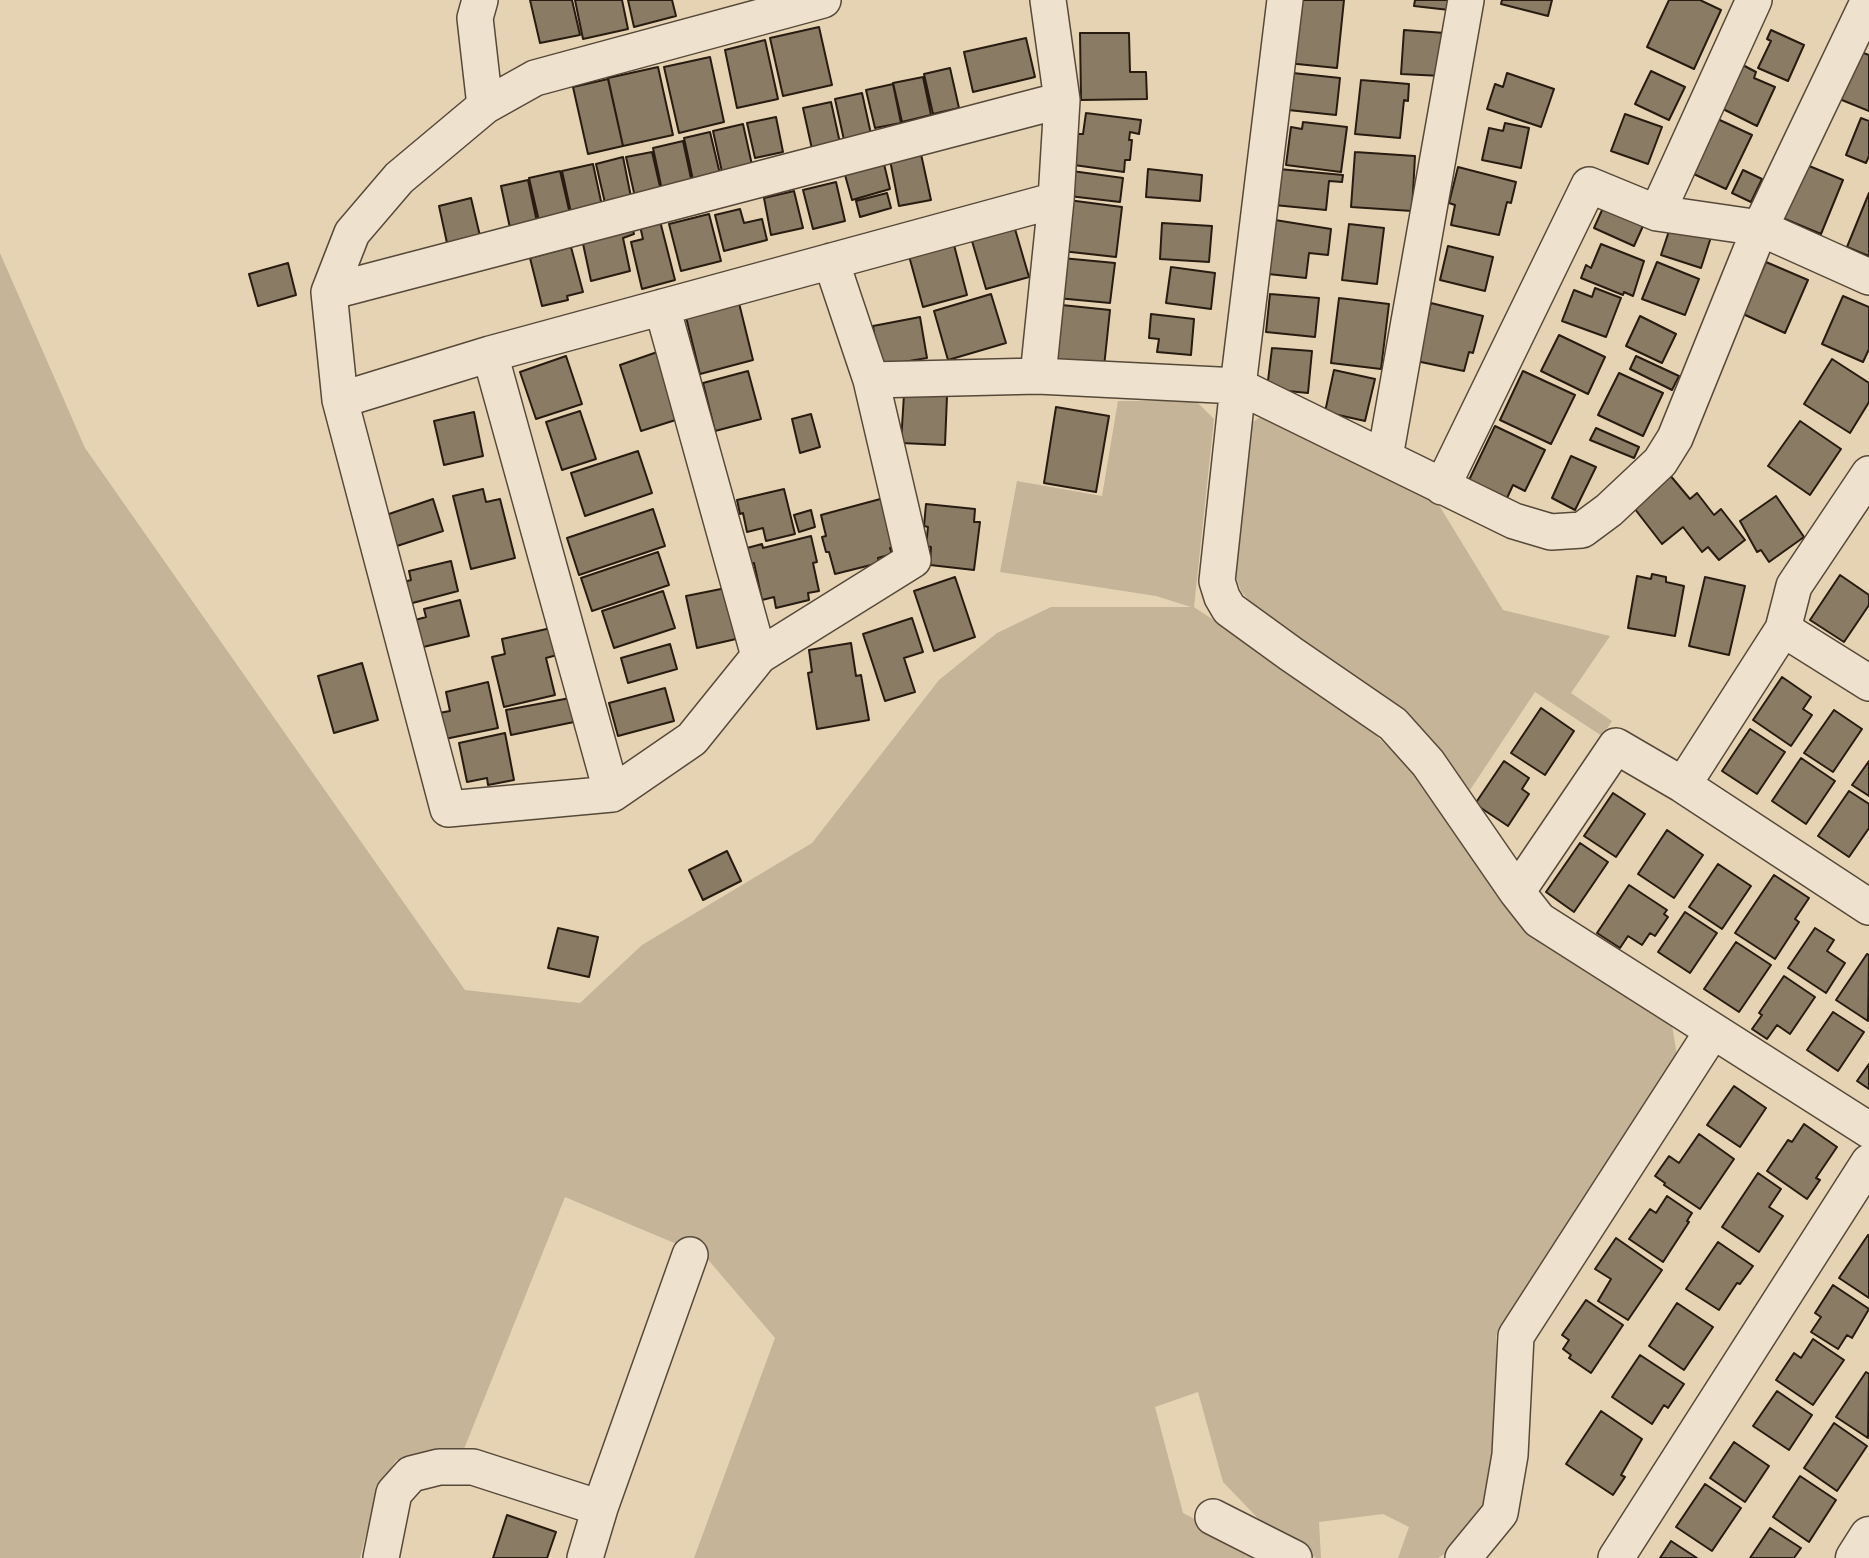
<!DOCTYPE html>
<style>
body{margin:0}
canvas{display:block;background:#e5d3b4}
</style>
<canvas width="1869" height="1558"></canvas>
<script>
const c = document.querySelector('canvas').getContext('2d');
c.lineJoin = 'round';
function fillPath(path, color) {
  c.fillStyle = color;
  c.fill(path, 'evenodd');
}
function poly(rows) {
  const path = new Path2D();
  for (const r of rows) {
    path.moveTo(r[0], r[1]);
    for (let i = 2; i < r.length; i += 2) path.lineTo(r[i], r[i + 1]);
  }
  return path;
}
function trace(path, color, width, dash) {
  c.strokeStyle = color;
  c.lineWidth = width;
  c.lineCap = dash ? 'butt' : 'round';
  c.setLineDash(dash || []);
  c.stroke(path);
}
fillPath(poly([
 [0,253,85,448,465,990,580,1003,642,945,812,843,939,680,997,633,1051,607,1191,607,1156,596,1000,572,1017,481,1102,496,1118,401,1196,401,1214,419,1194,607,1351,712,1404,762,1531,931,1672,1025,1677,1056,1580,1202,1496,1336,1498,1450,1484,1511,1449,1551,1438,1558,1398,1558,1409,1527,1383,1514,1319,1522,1321,1558,1316,1558,1273,1534,1223,1482,1198,1392,1155,1407,1183,1513,1269,1558,694,1558,775,1338,705,1256,565,1197,464,1449,396,1460,378,1489,360,1558,0,1558],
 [1263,415,1437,502,1503,610,1610,636,1571,693,1612,721,1602,736,1535,692,1468,793,1373,691,1251,603,1241,591,1232,565,1247,426]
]), '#c5b498');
const building = poly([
 [530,0,572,0,580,35,540,43,530,0],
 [575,0,622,0,628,29,583,39,575,0],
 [628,0,672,0,676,16,634,27,628,0],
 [1294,0,1344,0,1337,68,1287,63,1294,0],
 [1415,0,1460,0,1458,11,1414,6,1415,0],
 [1502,0,1552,0,1548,16,1501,4,1502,0],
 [1669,0,1700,0,1721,10,1694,69,1647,47,1669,0],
 [819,27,832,85,783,96,770,38,819,27],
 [1404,30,1445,33,1442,76,1401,74,1404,30],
 [1771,30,1804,45,1788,81,1758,68,1771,41,1767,39,1771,30],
 [1080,33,1129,33,1130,72,1146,72,1147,99,1081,100,1080,33],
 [1026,38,1035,77,973,92,964,52,1026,38],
 [765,40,778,99,737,108,725,50,765,40],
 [1856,50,1869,55,1869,111,1837,98,1856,50],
 [710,57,724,122,679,133,664,67,710,57],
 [1739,63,1756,72,1754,78,1775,87,1757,126,1719,107,1739,63],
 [658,67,673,135,623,146,608,78,658,67],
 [950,68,959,108,933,114,924,74,950,68],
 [1651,71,1685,87,1669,120,1635,104,1651,71],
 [1293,73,1340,78,1336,115,1288,110,1293,73],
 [1507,73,1554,89,1541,127,1487,109,1495,84,1503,87,1507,73],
 [923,77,931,115,902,122,893,83,923,77],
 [608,79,623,146,588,154,573,87,608,79],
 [1361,80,1409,84,1408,101,1404,100,1400,138,1355,134,1361,80],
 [893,84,901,123,875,128,866,90,893,84],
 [862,93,871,134,844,140,835,99,862,93],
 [831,102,840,143,812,149,803,108,831,102],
 [1086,113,1141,120,1139,134,1130,132,1129,140,1132,140,1130,160,1125,160,1124,172,1074,165,1078,134,1083,134,1086,113],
 [1625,114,1662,127,1648,164,1611,151,1625,114],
 [1709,115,1752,135,1726,189,1683,169,1709,115],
 [776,117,783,152,755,158,747,123,776,117],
 [1861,118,1869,121,1869,156,1866,163,1846,155,1861,118],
 [1303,122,1347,127,1341,172,1286,165,1291,127,1302,129,1303,122],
 [1505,123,1529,128,1521,168,1482,160,1489,128,1503,131,1505,123],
 [743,124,752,165,722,172,713,131,743,124],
 [710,132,720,174,693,180,684,138,710,132],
 [683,141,692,183,662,190,653,148,683,141],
 [652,152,661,191,635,197,626,157,652,152],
 [1355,152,1415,156,1412,211,1351,207,1355,152],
 [921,154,931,200,899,206,890,160,921,154],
 [623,157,631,197,605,203,596,164,623,157],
 [1802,163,1843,180,1821,234,1780,217,1802,163],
 [593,164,602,206,571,213,562,171,593,164],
 [884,164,890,189,852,200,845,175,884,164],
 [1458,167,1516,182,1511,203,1507,202,1499,235,1451,225,1455,205,1449,203,1458,167],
 [1148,169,1202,175,1200,201,1146,197,1148,169],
 [1279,169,1343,175,1342,182,1329,181,1326,210,1274,205,1279,169],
 [1743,170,1762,179,1751,202,1732,193,1743,170],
 [560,171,570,214,539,221,529,178,560,171],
 [1072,171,1123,178,1120,202,1069,196,1072,171],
 [528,180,537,222,510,228,501,186,528,180],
 [836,182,845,221,813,229,803,190,836,182],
 [794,191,803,228,771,235,764,198,794,191],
 [887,193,891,208,860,217,856,201,887,193],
 [1869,193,1869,256,1847,247,1869,193],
 [471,198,480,236,447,243,439,206,471,198],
 [1607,199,1647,217,1634,246,1594,228,1607,199],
 [1068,200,1122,207,1116,257,1062,251,1068,200],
 [740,209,744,223,762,219,767,240,724,251,715,215,740,209],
 [709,214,721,261,681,271,669,224,709,214],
 [1275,220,1331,229,1328,255,1309,253,1306,278,1268,274,1275,220],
 [660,221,675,280,642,289,631,242,643,239,640,226,660,221],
 [1672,222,1712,234,1701,268,1661,255,1672,222],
 [1162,223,1212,226,1209,262,1160,259,1162,223],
 [1349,224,1384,228,1377,284,1342,280,1349,224],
 [632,227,634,234,623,238,630,271,591,281,582,239,632,227],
 [1015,229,1029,277,986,289,972,241,1015,229],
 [1601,244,1644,261,1633,296,1624,292,1623,295,1581,278,1586,265,1591,268,1601,244],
 [954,245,967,295,923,307,909,256,954,245],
 [1448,246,1493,257,1485,291,1440,280,1448,246],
 [571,247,583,292,567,296,568,300,542,306,530,258,571,247],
 [1062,258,1115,263,1110,303,1057,298,1062,258],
 [1657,262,1699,279,1685,315,1642,299,1657,262],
 [1766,262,1808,280,1785,333,1743,314,1766,262],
 [288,263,296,295,258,306,249,274,288,263],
 [1171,267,1215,273,1211,309,1166,303,1171,267],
 [1595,288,1621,298,1606,337,1562,321,1574,290,1592,297,1595,288],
 [991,294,1006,343,948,360,934,311,991,294],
 [1270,294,1319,298,1315,337,1266,332,1270,294],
 [1843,296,1869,307,1869,349,1863,362,1822,344,1843,296],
 [1339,298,1389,304,1381,369,1331,363,1339,298],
 [738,299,753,360,700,374,685,313,738,299],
 [1431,303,1483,316,1473,353,1469,352,1464,371,1416,361,1431,303],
 [1052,304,1110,310,1104,367,1053,362,1052,304],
 [1151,314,1194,319,1191,355,1157,352,1159,339,1149,338,1151,314],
 [1640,316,1676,334,1662,363,1626,346,1640,316],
 [920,317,927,358,879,366,873,326,920,317],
 [1559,335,1605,357,1588,394,1541,371,1559,335],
 [1272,348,1312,351,1308,393,1267,389,1272,348],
 [663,350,685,417,641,431,620,365,663,350],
 [566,356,582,404,536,419,520,372,566,356],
 [1636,356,1679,376,1672,390,1630,369,1636,356],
 [1832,359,1869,383,1869,402,1850,433,1804,404,1832,359],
 [1334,370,1375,379,1365,421,1325,412,1334,370],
 [748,371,761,419,715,431,703,383,748,371],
 [1523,371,1575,395,1551,444,1500,420,1523,371],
 [1619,373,1663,393,1643,436,1598,415,1619,373],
 [904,394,947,396,945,445,901,443,904,394],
 [1056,407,1109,416,1096,492,1044,483,1056,407],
 [580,411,596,459,562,470,546,422,580,411],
 [474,412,483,456,444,465,434,421,474,412],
 [811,414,820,447,800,453,792,419,811,414],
 [1800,421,1841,449,1810,495,1768,466,1800,421],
 [1495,426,1545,450,1525,491,1513,485,1507,498,1469,480,1495,426],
 [1596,428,1639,447,1634,458,1590,440,1596,428],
 [638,451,652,493,585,516,571,473,638,451],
 [1571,456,1596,467,1575,510,1552,498,1571,456],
 [1669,474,1690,499,1697,493,1714,515,1721,509,1745,540,1719,560,1708,547,1702,552,1683,527,1662,544,1631,504,1669,474],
 [483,489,486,502,500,499,515,558,471,569,453,496,483,489],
 [784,489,795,534,766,541,763,528,747,532,743,513,740,514,737,500,784,489],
 [1776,496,1804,537,1769,562,1761,550,1757,552,1740,521,1776,496],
 [884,498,896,547,890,548,892,554,878,558,879,563,835,574,829,552,826,552,822,537,826,536,821,515,884,498],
 [433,499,443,531,397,546,386,515,433,499],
 [926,504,975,509,974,522,980,522,974,570,930,565,931,547,926,546,928,527,924,526,926,504],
 [653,509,665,546,579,575,567,538,653,509],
 [811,510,815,527,799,532,794,515,811,510],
 [811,536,817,562,813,563,819,591,808,593,809,600,776,608,774,597,762,600,754,563,750,564,747,548,762,544,763,548,811,536],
 [658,552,669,585,592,611,581,578,658,552],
 [451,561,458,591,405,605,400,583,411,580,409,571,451,561],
 [1652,574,1666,577,1666,582,1684,586,1675,636,1628,628,1637,576,1651,579,1652,574],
 [1840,575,1869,595,1869,605,1844,642,1810,620,1840,575],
 [955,577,975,637,934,651,914,591,955,577],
 [1705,577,1745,586,1729,655,1689,646,1705,577],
 [726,588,736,639,697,648,686,596,726,588],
 [663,591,675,628,614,648,602,611,663,591],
 [460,600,469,636,415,649,408,622,426,617,424,609,460,600],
 [912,618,923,652,904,658,915,692,885,701,863,634,912,618],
 [551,628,557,655,546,658,555,695,504,707,492,657,505,654,502,639,551,628],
 [851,643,856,676,861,675,869,720,817,729,808,673,812,672,809,650,851,643],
 [670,644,677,669,628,683,621,658,670,644],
 [362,663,378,720,334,733,318,676,362,663],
 [1782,677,1811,697,1803,709,1812,715,1791,746,1753,720,1782,677],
 [488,682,498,728,445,739,439,713,450,711,446,692,488,682],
 [665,688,674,721,618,736,609,703,665,688],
 [570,698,574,722,511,735,506,710,570,698],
 [1541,708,1574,731,1545,775,1511,753,1541,708],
 [1834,710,1862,729,1833,772,1804,753,1834,710],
 [1750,729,1785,752,1757,794,1722,771,1750,729],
 [505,733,514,780,488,785,487,778,467,782,459,743,505,733],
 [1801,758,1835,781,1806,824,1772,801,1801,758],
 [1504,761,1529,778,1522,789,1529,794,1508,826,1475,804,1504,761],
 [1869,761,1869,796,1852,785,1869,761],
 [1849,791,1869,804,1869,828,1849,857,1818,836,1849,791],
 [1613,793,1645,814,1616,857,1584,836,1613,793],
 [1667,830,1703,855,1674,898,1638,874,1667,830],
 [1580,843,1608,862,1574,912,1546,892,1580,843],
 [727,851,741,881,703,900,689,870,727,851],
 [1718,864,1751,886,1722,929,1689,907,1718,864],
 [1774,875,1809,898,1795,919,1799,922,1775,959,1735,933,1774,875],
 [1629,885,1667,910,1664,914,1668,917,1655,936,1650,933,1642,945,1628,936,1620,948,1597,933,1629,885],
 [1685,912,1717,933,1690,973,1658,952,1685,912],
 [558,928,598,937,589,977,548,968,558,928],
 [1815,928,1834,940,1827,951,1845,963,1826,993,1788,968,1815,928],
 [1736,942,1771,965,1739,1012,1704,989,1736,942],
 [1867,954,1869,955,1868,1021,1836,1000,1867,954],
 [1784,976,1815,997,1790,1034,1777,1025,1767,1039,1752,1029,1762,1015,1759,1013,1784,976],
 [1833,1012,1864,1032,1838,1071,1807,1050,1833,1012],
 [1869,1064,1869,1089,1857,1081,1869,1064],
 [1734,1086,1766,1108,1740,1147,1707,1125,1734,1086],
 [1804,1124,1837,1147,1816,1178,1820,1180,1807,1199,1767,1171,1788,1140,1792,1142,1804,1124],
 [1699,1134,1734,1159,1700,1209,1664,1185,1665,1183,1655,1176,1669,1156,1679,1163,1699,1134],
 [1758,1173,1781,1189,1769,1207,1783,1216,1759,1252,1722,1227,1758,1173],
 [1667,1196,1692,1213,1687,1221,1689,1222,1663,1262,1629,1239,1650,1209,1656,1213,1667,1196],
 [1868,1235,1869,1236,1869,1298,1839,1278,1868,1235],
 [1616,1238,1662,1270,1628,1320,1598,1301,1611,1279,1595,1269,1616,1238],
 [1718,1242,1753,1266,1740,1284,1737,1283,1719,1310,1686,1289,1718,1242],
 [1833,1285,1869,1309,1852,1338,1847,1335,1838,1349,1811,1332,1821,1317,1815,1313,1833,1285],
 [1586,1300,1623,1325,1591,1373,1569,1358,1571,1355,1563,1349,1569,1340,1562,1335,1586,1300],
 [1677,1303,1713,1327,1684,1370,1649,1346,1677,1303],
 [1813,1339,1844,1360,1813,1405,1776,1380,1794,1353,1801,1358,1813,1339],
 [1640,1355,1684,1384,1668,1408,1664,1405,1652,1424,1612,1397,1640,1355],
 [1866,1372,1869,1374,1868,1438,1836,1417,1866,1372],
 [1777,1391,1812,1415,1789,1450,1753,1426,1777,1391],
 [1601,1411,1642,1439,1621,1475,1625,1477,1613,1495,1566,1464,1601,1411],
 [1834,1423,1867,1446,1837,1491,1804,1468,1834,1423],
 [1734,1442,1769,1466,1745,1502,1710,1478,1734,1442],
 [1800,1476,1836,1500,1809,1542,1773,1517,1800,1476],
 [1705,1484,1741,1508,1712,1551,1676,1527,1705,1484],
 [507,1515,556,1532,547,1558,493,1558,507,1515],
 [1770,1528,1801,1548,1794,1558,1750,1558,1770,1528],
 [1671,1541,1697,1558,1660,1558,1671,1541]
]);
fillPath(building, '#8a7b65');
trace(building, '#281b10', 2);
const minor = poly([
 [480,0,475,18,485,106],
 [823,0,535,78,485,106,399,178,352,233,329,292,340,400,448,809,612,794,692,739,759,656,913,560,871,380,831,261],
 [1285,0,1238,386,1217,581,1222,597,1229,609,1291,654,1393,724,1428,763,1517,892,1539,920,1869,1130],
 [1657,213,1754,0],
 [329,292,1062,100],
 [662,307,759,656],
 [490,354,612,794],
 [1038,376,1056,200,1062,100,1048,0],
 [871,380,1038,376,1238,386,1514,521,1551,532,1582,530,1609,510,1660,462,1675,438,1760,228,1869,0],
 [340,400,490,354,1056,200],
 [1385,457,1466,0],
 [1442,487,1589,185,1657,213,1760,228,1869,277],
 [1783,629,1869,683],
 [1683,785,1783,629,1794,586,1869,474],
 [1517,892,1616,746,1683,785,1869,907],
 [1213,1517,1294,1558],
 [381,1558,394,1493,411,1474,439,1467,473,1467,600,1508],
 [585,1558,600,1508,690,1255],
 [1463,1558,1500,1513,1510,1455,1516,1336,1712,1032],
 [1616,1558,1869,1162]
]);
const tertiary = poly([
 [1855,1558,1869,1536]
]);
trace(minor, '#574939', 38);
trace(tertiary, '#574939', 41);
trace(minor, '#eee2ce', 35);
trace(tertiary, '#eee2ce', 38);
</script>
